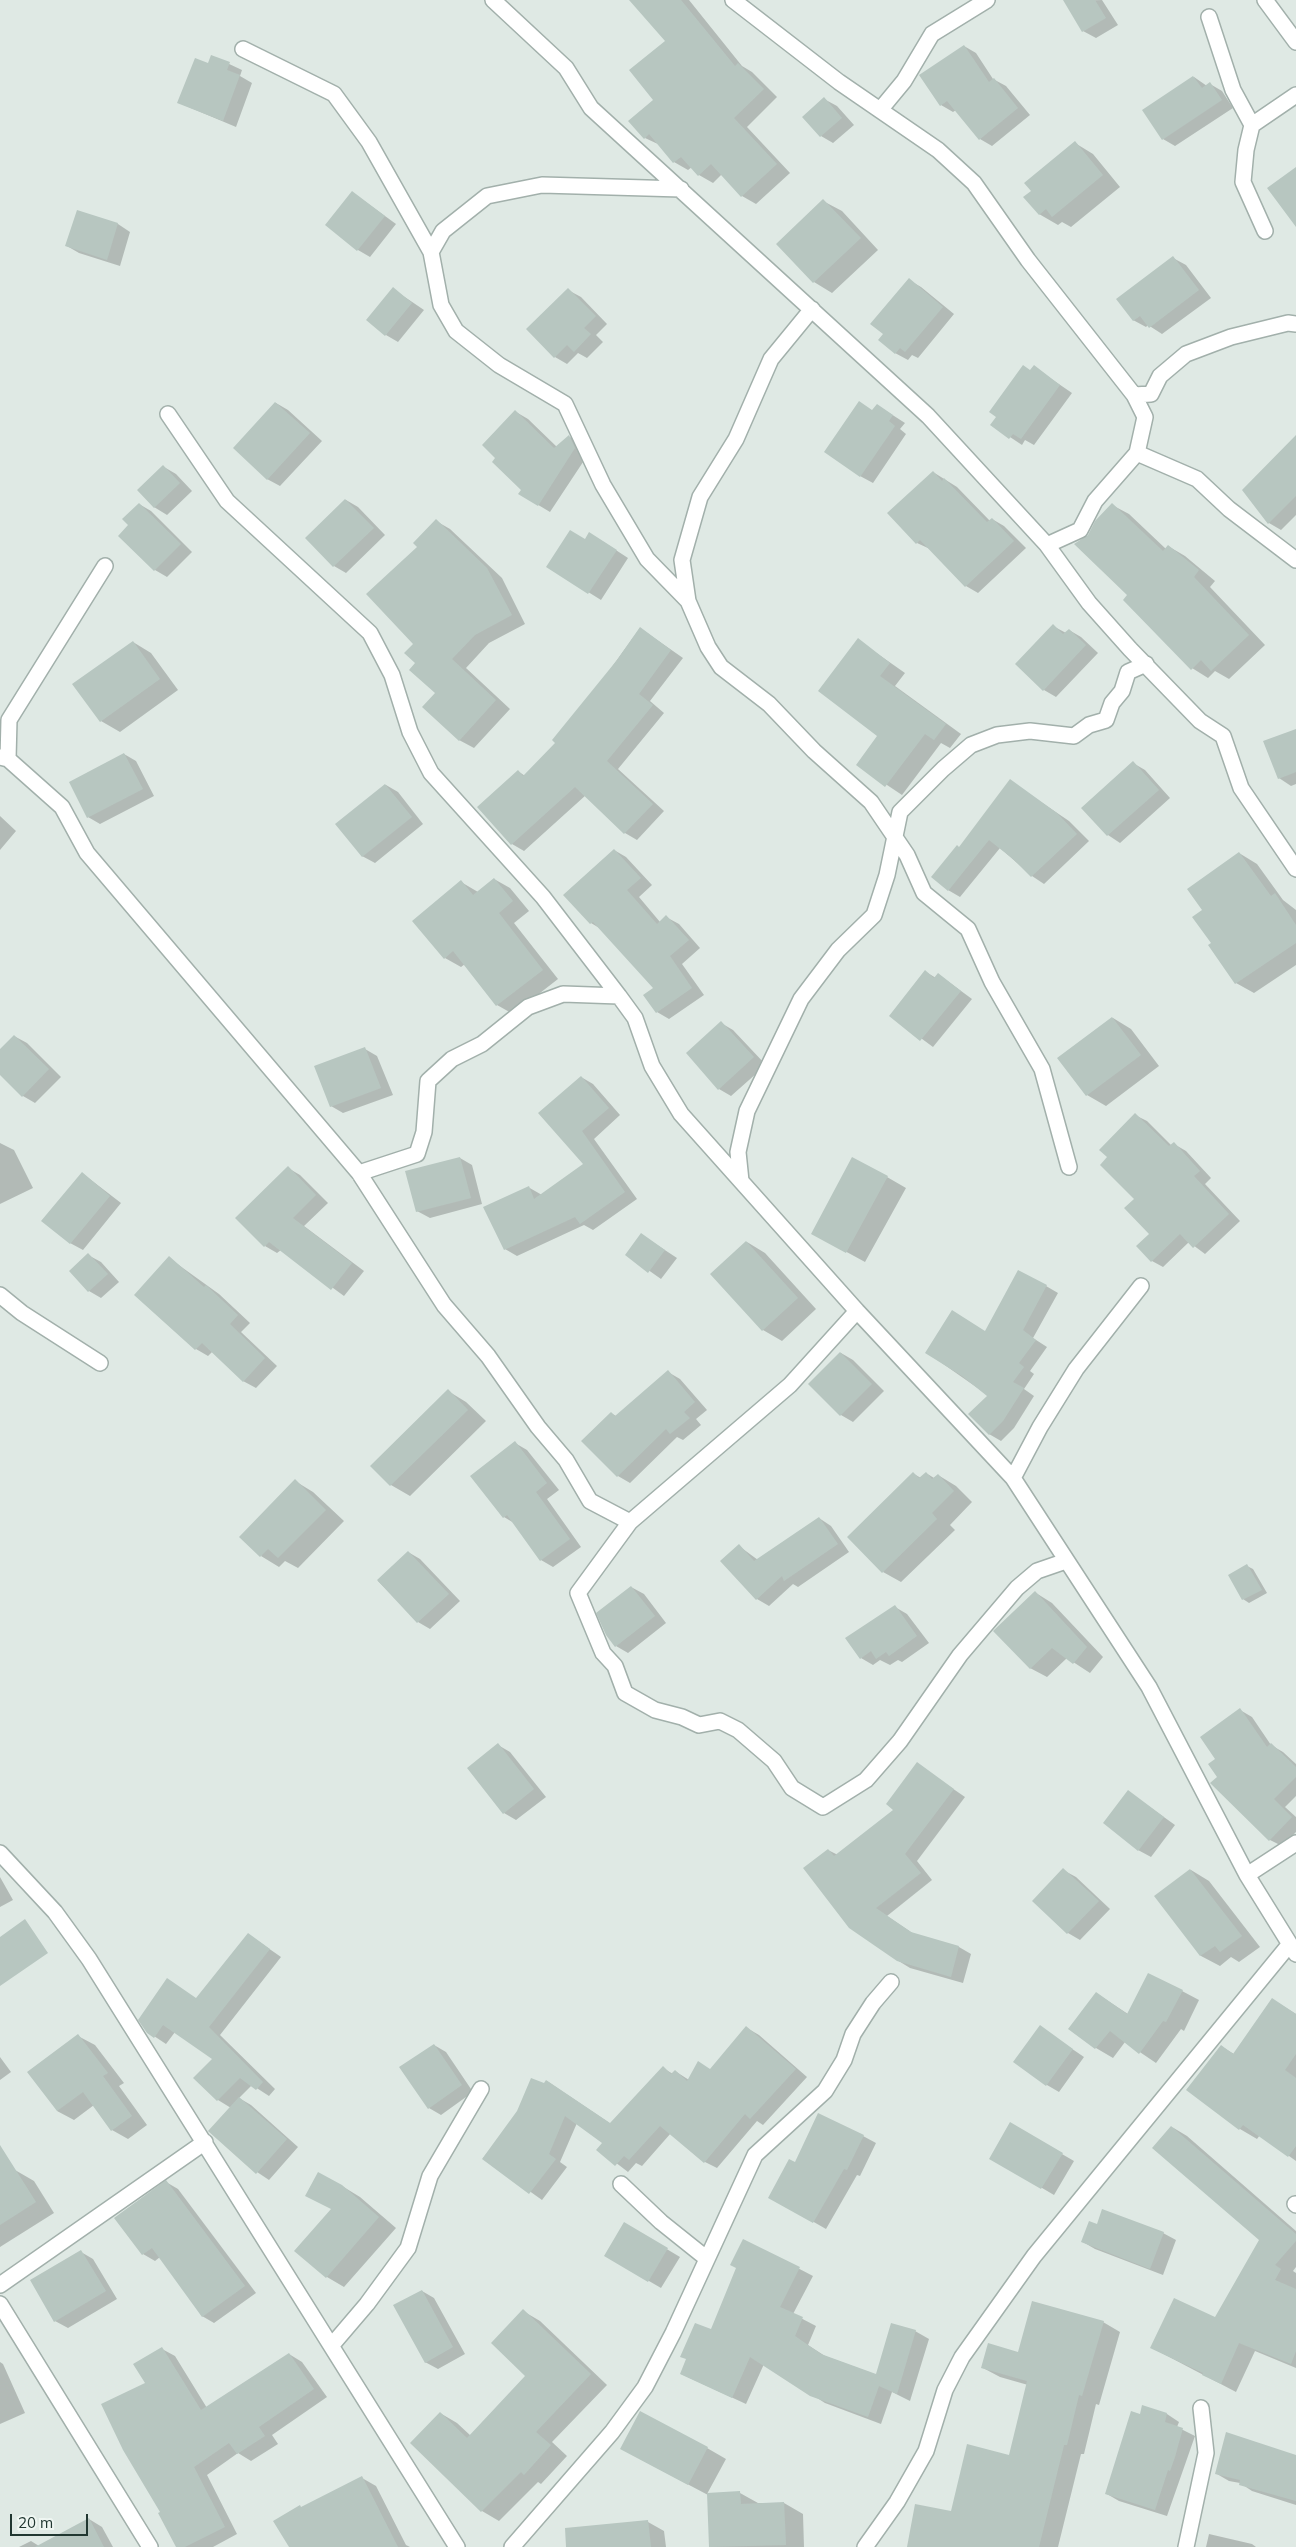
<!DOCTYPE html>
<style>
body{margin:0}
#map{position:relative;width:1296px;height:2547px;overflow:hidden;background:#dfe9e4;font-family:Mulish,sans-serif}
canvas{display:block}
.scale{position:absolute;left:10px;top:2514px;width:78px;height:22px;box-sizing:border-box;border:2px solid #213731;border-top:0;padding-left:6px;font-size:15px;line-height:18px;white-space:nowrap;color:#213731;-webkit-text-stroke:4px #eff6f2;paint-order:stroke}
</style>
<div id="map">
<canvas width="1296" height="2547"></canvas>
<div class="scale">20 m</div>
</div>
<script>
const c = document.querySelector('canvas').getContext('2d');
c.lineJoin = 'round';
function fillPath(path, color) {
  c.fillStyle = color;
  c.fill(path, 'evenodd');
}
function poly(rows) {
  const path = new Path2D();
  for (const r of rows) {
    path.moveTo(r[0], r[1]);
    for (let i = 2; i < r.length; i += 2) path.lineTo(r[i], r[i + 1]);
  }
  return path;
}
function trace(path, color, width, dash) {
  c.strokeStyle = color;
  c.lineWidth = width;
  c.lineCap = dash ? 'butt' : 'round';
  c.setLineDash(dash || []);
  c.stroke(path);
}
fillPath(poly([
 [631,0,689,0,742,66,752,72,777,97,747,127,790,173,756,204,742,196,722,174,713,183,699,175,692,167,688,170,674,162,660,145,645,138,667,42],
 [1102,0,1118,25,1096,38,1083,31,1065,1],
 [964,46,976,53,993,79,1006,86,1030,115,992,146,980,139,956,110,953,112,941,105],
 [212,56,242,70,240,76,252,83,236,127,179,103,209,64],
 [1194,77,1207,86,1210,84,1222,91,1233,108,1175,146,1163,139],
 [824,99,837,106,854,125,833,143,821,136],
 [1075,143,1093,154,1120,187,1071,227,1062,222,1058,225,1039,214,1032,191],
 [352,192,396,224,370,257,358,250],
 [823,201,842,211,878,250,832,293,814,282],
 [78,211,118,224,130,232,120,266,79,253,67,246],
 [1173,258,1186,265,1211,298,1162,334,1148,325,1146,327,1133,320],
 [909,280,921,287,954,314,918,358,912,355,908,360,895,353,885,334],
 [393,289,424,310,398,342,386,335],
 [568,290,581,297,607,324,596,335,603,342,587,358,578,353,567,364,555,357],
 [1034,367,1072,393,1034,445,1025,440,1022,445,992,425],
 [276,403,288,410,322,441,280,486,267,479],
 [877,405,905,423,900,429,906,434,873,483,860,476,873,411],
 [516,412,528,419,557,447,570,437,581,444,587,456,550,512,520,494,522,490],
 [1296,437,1296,515,1281,530,1269,523,1244,490],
 [164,467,176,474,192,491,167,515,154,507],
 [933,472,957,487,990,521,992,519,1004,526,1026,548,978,593,966,586,930,549,917,543],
 [346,500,358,507,385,535,346,573,334,566],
 [139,504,151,511,192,552,167,577,155,570,119,536,130,525],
 [1112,505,1129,514,1166,549,1168,546,1185,556,1215,581,1210,587,1265,645,1229,679,1215,671,1208,678,1192,668,1089,536],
 [436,521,450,529,502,578,525,624,489,643,466,668,510,709,474,748,459,740,437,693,417,663,414,644,419,547],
 [602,541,628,558,601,600,548,567],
 [1053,626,1066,633,1069,630,1081,637,1098,653,1056,697,1044,690],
 [640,628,683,658,650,701,664,713,618,769,664,811,637,840,625,833,586,795,524,851,512,844,518,771,525,776,557,743],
 [858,640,905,673,895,686,961,734,950,748,941,743,902,795,857,765,879,736],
 [133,642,151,653,178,690,120,732,101,721],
 [1296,730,1296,784,1291,786,1279,778],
 [124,754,136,761,154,796,100,824,88,817],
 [1133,763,1145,770,1170,798,1120,843,1108,835,1083,808],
 [1010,781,1069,821,1089,841,1044,884,1032,876,1000,848,960,897,948,890,960,848],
 [386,785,398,792,423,824,375,863,362,856],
 [0,816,16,831,0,850],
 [614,850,626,857,652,885,639,897,660,922,666,917,679,924,700,948,682,964,704,995,669,1019,657,1012,655,989,601,929,591,923],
 [1239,853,1257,864,1283,900,1296,910,1296,965,1254,993,1236,983,1212,943],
 [494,879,510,888,529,911,514,923,558,979,513,1014,497,1005,465,964,461,967,445,958,461,882,478,892],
 [926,972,936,978,938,974,972,999,933,1047,891,1016],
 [1113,1018,1131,1029,1159,1066,1106,1106,1087,1095,1059,1059],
 [721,1023,733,1030,766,1065,731,1096,719,1089],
 [14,1036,27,1043,61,1077,35,1103,23,1096,0,1073,0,1051],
 [365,1049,377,1056,393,1095,343,1113,331,1106],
 [581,1077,593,1084,620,1115,594,1139,637,1199,593,1230,584,1225,517,1256,505,1249,528,1187,542,1195,585,1164,540,1113],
 [1135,1115,1147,1121,1172,1146,1174,1144,1186,1151,1211,1178,1205,1184,1240,1221,1205,1254,1189,1242,1163,1267,1152,1261,1150,1234,1136,1199,1108,1157],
 [0,1143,14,1150,33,1188,0,1204],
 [460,1158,472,1165,482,1204,430,1218,417,1211],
 [288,1168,300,1175,328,1203,304,1226,364,1271,344,1296,281,1250,277,1253,265,1246],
 [82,1173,121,1203,83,1250,70,1243],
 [887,1177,906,1188,865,1262,832,1244],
 [642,1235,677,1258,661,1279,627,1255],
 [747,1242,765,1253,816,1309,782,1341,763,1330],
 [88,1255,101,1262,119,1282,101,1298,89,1291],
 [169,1258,219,1294,250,1323,241,1332,277,1366,256,1388,243,1381,213,1351,208,1356,196,1349],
 [1046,1286,1058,1293,1033,1338,1047,1347,1030,1371,1034,1374,1024,1389,1034,1396,1014,1428,1001,1441,989,1434,989,1396,926,1352,986,1332],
 [841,1353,853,1360,884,1391,853,1422,841,1415,810,1384],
 [668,1372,680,1379,707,1410,696,1419,701,1425,683,1440,677,1437,630,1483,618,1476,611,1413,616,1416],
 [448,1391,466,1402,486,1421,410,1496,391,1485,372,1466],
 [515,1443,527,1450,559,1490,547,1499,581,1547,553,1567,541,1560,514,1523,504,1517],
 [926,1473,934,1478,938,1475,956,1486,972,1502,950,1525,955,1530,901,1582,883,1572,914,1474,921,1478],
 [295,1481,313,1492,344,1521,298,1568,285,1561,279,1567,261,1556],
 [819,1518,831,1526,849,1552,798,1587,793,1584,769,1606,757,1599,739,1546,758,1560],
 [408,1552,420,1559,460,1601,430,1629,418,1622,378,1581],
 [1247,1566,1253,1569,1267,1593,1249,1603,1243,1599],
 [631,1587,644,1594,666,1623,628,1653,616,1646],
 [1036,1593,1052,1603,1103,1657,1090,1673,1067,1658,1047,1677,1030,1668],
 [895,1607,907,1614,929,1643,902,1662,898,1660,890,1665,880,1660,873,1665,861,1658],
 [1240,1710,1252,1717,1271,1745,1283,1752,1296,1764,1296,1796,1285,1807,1296,1817,1296,1832,1282,1846,1270,1840,1219,1777,1217,1759],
 [498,1745,510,1752,546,1797,516,1820,504,1813],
 [917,1764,965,1797,917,1861,932,1880,887,1916,914,1934,959,1947,971,1954,963,1983,910,1968,897,1960,828,1850,838,1855,896,1810],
 [1129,1792,1175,1825,1151,1857,1138,1850],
 [1063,1870,1076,1877,1110,1909,1080,1940,1068,1933,1034,1901],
 [1191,1870,1209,1881,1260,1947,1239,1962,1231,1957,1220,1966,1201,1956,1156,1896],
 [0,1877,13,1900,0,1907],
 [248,1934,281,1957,220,2035,275,2089,269,2096,252,2085,239,2098,251,2105,298,2147,269,2180,257,2172,231,2108,218,2100,195,2078,214,2059,175,2032,166,2044,148,2032,197,1999],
 [1182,1991,1199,2000,1184,2031,1181,2029,1156,2063,1125,2042,1113,2058,1096,2048,1096,1993,1128,2014],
 [1272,1999,1296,2014,1296,2161,1260,2135,1257,2139,1240,2129,1188,2090,1221,2046,1234,2054],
 [1040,2027,1084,2057,1059,2092,1047,2085],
 [747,2028,759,2035,807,2077,763,2125,757,2121,717,2168,705,2162,671,2133,642,2166,636,2163,628,2172,598,2149,604,2142,577,2123,560,2162,567,2167,542,2200,483,2158,547,2081,611,2124,663,2068,673,2074,675,2071,689,2080,711,2070],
 [78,2036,95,2045,124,2083,119,2086,147,2125,128,2139,112,2130,94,2105,74,2120,57,2111],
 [434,2045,446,2052,473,2092,441,2115,429,2108],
 [0,2057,11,2072,0,2080],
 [1010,2124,1074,2161,1054,2195,991,2158],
 [1172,2127,1187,2136,1296,2231,1296,2267,1293,2271,1296,2273,1296,2368,1255,2351,1236,2392,1152,2348,1215,2319,1260,2240],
 [863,2136,876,2143,860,2176,857,2175,826,2229,770,2197,796,2164],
 [15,2170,34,2181,54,2213,0,2247,0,2180],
 [166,2182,178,2189,256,2293,214,2323,202,2316,160,2257,155,2261,143,2254],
 [342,2186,360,2197,396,2228,344,2287,327,2277,296,2251,332,2209],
 [625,2224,680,2257,661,2288,606,2256],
 [1097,2226,1163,2233,1176,2240,1163,2275,1095,2249,1083,2242],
 [744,2240,813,2276,793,2314,816,2326,808,2345,825,2356,877,2375,915,2331,929,2339,910,2401,892,2392,881,2424,825,2403,764,2364,746,2404,681,2374,711,2331,738,2268],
 [81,2252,93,2259,117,2299,68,2328,55,2321],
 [422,2291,434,2298,465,2354,438,2369,425,2362],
 [523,2311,540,2321,607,2385,552,2442,567,2456,541,2484,538,2482,499,2521,482,2511,412,2443,440,2413,457,2423,471,2436,527,2376],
 [1103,2322,1120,2332,1099,2405,1096,2404,1084,2454,1081,2454,1058,2547,908,2547,952,2512,1010,2456,1028,2385,1000,2377,983,2368],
 [162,2349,175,2356,207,2408,289,2354,302,2362,327,2397,272,2435,278,2444,251,2461,238,2453,207,2475,237,2534,213,2547,177,2547,162,2512,146,2383],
 [0,2362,3,2364,25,2413,0,2424],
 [1167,2414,1179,2422,1177,2427,1195,2436,1167,2516,1119,2501,1107,2494,1141,2415],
 [707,2448,726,2459,707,2494,740,2493,758,2503,784,2503,803,2514,804,2547,710,2547,708,2495,640,2459],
 [1296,2456,1296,2505,1252,2491,1240,2483,1229,2481,1217,2474],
 [362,2478,376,2486,406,2545,410,2547,291,2547],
 [89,2519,102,2527,113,2547,19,2547,31,2541,39,2546],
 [648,2522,664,2531,666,2547,568,2547],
 [1209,2534,1252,2544,1256,2547,1206,2547]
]), '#0003');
fillPath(poly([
 [629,0,681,0,735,66,738,63,764,89,734,118,777,164,741,197,711,164,698,176,681,157,673,163,649,134,644,139,628,121,653,100,629,70,665,41],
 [1063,0,1095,0,1106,18,1082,32],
 [964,45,989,82,994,78,1018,108,979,140,947,101,940,106,919,75],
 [211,55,230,62,227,70,240,75,223,121,177,103,195,58,208,63],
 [1193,76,1202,88,1210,82,1222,100,1162,140,1142,110],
 [824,97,842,118,820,137,802,117],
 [1075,141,1103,175,1052,217,1046,209,1039,215,1023,197,1031,191,1024,183],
 [1296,167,1296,227,1267,188],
 [352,191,385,216,357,251,325,225],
 [823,199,861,238,813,283,776,244],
 [77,210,118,223,107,260,65,246],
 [1173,256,1199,290,1149,328,1140,316,1133,321,1116,299],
 [909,278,943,307,905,352,900,348,895,354,878,340,883,334,870,324],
 [393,287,412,303,385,336,366,320],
 [568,288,596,316,584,328,591,334,574,352,567,345,554,358,526,329],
 [1023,365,1030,370,1034,365,1060,385,1021,439,1013,434,1009,439,990,425,996,417,989,412],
 [859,401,872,410,877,404,893,415,889,421,895,426,860,477,824,452],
 [275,402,310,433,267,480,233,448],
 [515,410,554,448,569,435,575,448,538,506,518,494,521,490,492,462,495,458,482,445],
 [1296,435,1296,496,1268,524,1242,490],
 [163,465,180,483,154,508,137,490],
 [933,471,942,481,944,478,987,522,992,518,1014,541,965,587,920,540,916,544,887,513],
 [345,499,374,528,333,567,305,538],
 [139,503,181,544,154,571,118,536,128,525,122,519],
 [1112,503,1163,551,1168,545,1199,570,1194,577,1249,635,1211,671,1201,660,1191,670,1123,600,1127,595,1074,544,1088,535,1095,521],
 [436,519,487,568,512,615,475,635,452,659,496,700,459,741,422,707,435,693,409,670,415,663,404,653,413,644,366,594,417,547,413,543],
 [570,530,585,539,589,532,617,550,588,594,546,567],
 [1053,624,1063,634,1069,629,1086,645,1043,691,1015,664],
 [640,627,671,650,639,694,653,705,607,761,653,804,624,834,575,787,511,845,477,807,518,770,523,776,555,743,552,740,617,660],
 [858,638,890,663,880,676,946,724,934,740,925,734,885,787,856,765,877,736,818,691],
 [133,641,160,679,100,722,72,684],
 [1296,729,1296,772,1278,779,1263,741],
 [124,753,143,789,87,818,69,782],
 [1133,761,1159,790,1107,836,1081,808],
 [1010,779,1057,813,1077,834,1031,877,1013,859,989,840,948,891,931,877,957,845,959,847],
 [385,784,412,817,362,857,335,824],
 [614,849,641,878,627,890,657,924,666,915,689,940,670,956,692,988,656,1013,643,995,653,988,593,922,590,924,563,895],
 [1239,852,1271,896,1275,893,1296,925,1296,943,1235,984,1208,945,1211,943,1192,917,1202,910,1187,889],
 [494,878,513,901,499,913,543,970,496,1006,453,951,444,959,412,921,461,880,473,895],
 [925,970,934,978,938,973,961,991,920,1041,889,1016],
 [1112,1017,1141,1055,1086,1096,1057,1058],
 [721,1021,754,1057,718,1090,686,1053],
 [14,1035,49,1069,22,1097,0,1075,0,1049],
 [365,1047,381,1088,330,1107,314,1066],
 [581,1076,609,1108,582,1131,625,1192,580,1224,575,1217,504,1250,483,1207,529,1186,534,1199,583,1164,538,1113],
 [1135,1113,1169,1146,1174,1142,1200,1171,1194,1176,1229,1214,1193,1248,1180,1234,1151,1262,1136,1246,1149,1234,1124,1208,1134,1199,1100,1165,1107,1157,1099,1150],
 [460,1157,471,1198,416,1212,405,1171],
 [852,1157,888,1176,846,1253,811,1234],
 [288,1166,316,1195,293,1218,352,1263,331,1290,269,1242,264,1247,235,1218],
 [82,1172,110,1196,70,1244,41,1221],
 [641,1233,665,1250,648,1273,625,1255],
 [746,1241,798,1298,762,1331,710,1274],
 [88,1253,108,1274,88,1292,69,1271],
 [169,1256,204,1287,206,1285,238,1315,230,1324,265,1358,243,1382,202,1343,195,1350,134,1295],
 [1018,1270,1047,1285,1023,1330,1036,1340,1019,1363,1024,1367,1013,1382,1024,1388,1003,1421,989,1435,968,1414,987,1396,962,1376,925,1353,952,1310,985,1331],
 [840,1352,872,1384,840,1416,808,1384],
 [668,1370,695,1402,684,1412,690,1418,670,1434,666,1429,617,1477,581,1441,611,1412,615,1416],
 [448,1389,468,1410,390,1486,370,1466],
 [515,1441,547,1483,536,1492,570,1539,540,1561,507,1515,503,1518,470,1476],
 [913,1472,919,1478,926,1472,932,1479,938,1474,954,1491,932,1513,937,1519,882,1573,847,1537],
 [295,1479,326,1510,278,1558,268,1549,260,1557,239,1537],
 [819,1517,838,1544,784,1581,782,1576,756,1600,720,1561,739,1544,754,1561],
 [408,1551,449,1594,417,1623,377,1580],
 [1247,1564,1262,1590,1242,1600,1228,1575],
 [631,1586,655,1616,615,1647,606,1635,596,1613],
 [1035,1591,1087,1647,1073,1664,1052,1648,1030,1669,993,1631],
 [895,1605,917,1636,889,1656,886,1652,876,1659,871,1651,860,1659,845,1638],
 [1240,1708,1267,1747,1271,1743,1296,1767,1296,1777,1274,1799,1292,1817,1269,1841,1210,1783,1217,1777,1208,1764,1215,1759,1200,1737],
 [498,1743,534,1789,503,1814,467,1768],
 [917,1762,954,1789,905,1854,921,1873,876,1908,911,1932,959,1946,951,1977,897,1961,849,1928,803,1868,828,1849,834,1856,893,1810,886,1804],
 [1128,1790,1164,1817,1138,1851,1103,1823],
 [1063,1868,1099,1901,1067,1934,1032,1901],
 [1190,1869,1242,1936,1220,1952,1215,1946,1200,1956,1154,1896],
 [25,1919,48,1953,0,1986,0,1937],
 [248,1933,270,1949,209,2027,263,2082,256,2090,240,2078,217,2101,193,2078,212,2059,163,2025,154,2038,147,2033,138,2020,167,1978,196,1998],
 [1148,1973,1183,1990,1166,2022,1163,2021,1139,2054,1110,2031,1095,2049,1068,2029,1096,1992,1127,2014],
 [1272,1998,1296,2014,1296,2054,1285,2070,1296,2078,1296,2146,1288,2157,1243,2125,1239,2130,1186,2090,1221,2045,1233,2054],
 [1040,2025,1073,2049,1046,2086,1013,2062],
 [746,2026,796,2069,750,2119,745,2114,704,2163,660,2126,629,2160,624,2156,615,2166,596,2150,602,2143,565,2116,549,2154,556,2159,529,2194,482,2159,517,2111,531,2078,544,2083,546,2080,610,2123,663,2066,671,2074,675,2070,687,2081,698,2061,710,2069],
 [78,2034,108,2073,103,2076,132,2116,111,2131,83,2092,57,2111,27,2072],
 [434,2044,462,2085,428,2109,399,2067],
 [239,2097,287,2139,256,2174,208,2131],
 [818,2113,864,2135,847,2170,844,2169,813,2223,768,2198,789,2159,795,2162],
 [1010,2122,1063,2153,1041,2189,989,2159],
 [1171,2126,1296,2234,1296,2241,1275,2265,1281,2269,1275,2280,1296,2289,1296,2351,1291,2364,1239,2343,1221,2384,1202,2375,1203,2373,1150,2348,1174,2298,1215,2317,1259,2240,1152,2148],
 [0,2145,36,2202,0,2225],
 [318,2172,342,2185,379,2217,326,2278,294,2251,331,2209,305,2196],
 [166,2180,245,2286,202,2317,152,2248,142,2255,114,2218],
 [1102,2209,1164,2232,1150,2269,1081,2242,1089,2221,1097,2224],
 [624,2222,668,2248,648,2282,604,2256],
 [743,2239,800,2267,780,2307,803,2317,795,2336,821,2354,876,2374,891,2323,916,2330,897,2394,879,2386,868,2417,810,2396,750,2357,732,2398,680,2374,686,2359,680,2357,695,2323,711,2329,736,2268,730,2265],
 [81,2250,106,2291,54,2322,30,2280],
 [422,2290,453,2347,425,2363,393,2305],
 [1032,2301,1104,2321,1082,2396,1079,2395,1067,2445,1064,2445,1039,2547,907,2547,915,2504,951,2511,967,2444,1009,2455,1027,2381,981,2368,988,2343,1018,2352],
 [523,2309,591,2374,536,2432,551,2445,524,2475,521,2472,481,2512,410,2443,440,2412,467,2438,525,2376,491,2343],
 [162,2347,201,2410,289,2353,314,2389,259,2427,265,2436,237,2454,229,2443,194,2467,225,2527,185,2547,176,2547,158,2513,160,2512,123,2450,101,2404,145,2383,133,2364],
 [1142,2405,1167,2413,1165,2422,1183,2428,1175,2457,1170,2471,1168,2470,1155,2510,1105,2494,1131,2411,1140,2414],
 [640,2411,708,2447,688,2485,620,2449],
 [1226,2432,1296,2455,1296,2501,1239,2485,1240,2480,1215,2474],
 [362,2476,398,2547,289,2547,273,2521,300,2505,301,2507],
 [740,2491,741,2504,784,2502,786,2545,709,2547,707,2493],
 [89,2518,104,2547,35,2547],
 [648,2520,651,2547,566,2547,565,2528]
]), '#b7c6c0');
const minor = poly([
 [493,0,566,68,591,108,928,416,1047,545,1089,603,1130,649,1200,721,1223,736,1241,788,1296,869],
 [733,0,839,82,938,150,974,183,1028,260,1134,395,1145,417,1137,453,1095,501,1080,530,1047,545],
 [1265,0,1296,42],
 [1209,17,1233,90,1252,125],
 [243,49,334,94,369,142,431,252],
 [880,110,904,81,932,34,987,0],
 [681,189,542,185,487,196,443,231,431,252,441,305,456,331,499,365,565,404,603,485,647,559,688,601],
 [1265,231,1243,182,1246,150,1252,125,1296,95],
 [812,309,771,359,736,439,700,497,682,560,688,601,708,647,721,667,769,704,814,751,871,802,907,855,924,893,968,929,992,982,1042,1069,1069,1167],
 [1134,395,1151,394,1160,376,1186,354,1231,337,1288,323,1296,324],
 [168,414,227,501,370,633,392,675,410,732,431,773,543,897,619,996,635,1018,652,1066,681,1114,857,1311,1013,1478,1149,1687,1247,1875,1296,1954],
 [1137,453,1197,479,1229,509,1296,560],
 [0,757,8,759,62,807,87,853,359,1173,444,1305,488,1356,538,1427,566,1460,590,1501,630,1522,790,1385,857,1311],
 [8,759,9,720,105,566],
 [359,1173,417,1154,424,1132,428,1081,452,1059,482,1044,528,1007,563,994,619,996],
 [741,1181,738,1152,747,1111,801,999,838,950,874,915,887,875,900,812,943,769,971,745,997,735,1030,731,1074,736,1089,725,1106,720,1112,703,1122,691,1128,672,1146,664],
 [0,1295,22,1313,100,1363],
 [1013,1478,1040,1427,1076,1369,1141,1286],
 [630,1522,578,1593,603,1653,615,1666,625,1693,655,1710,682,1717,699,1725,720,1721,738,1730,774,1761,792,1788,823,1807,866,1780,900,1741,960,1655,1017,1588,1037,1571,1066,1561],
 [0,1853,55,1912,89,1959,457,2547],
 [1247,1875,1296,1843],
 [621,2184,661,2222,706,2258],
 [1295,2204,1296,2205],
 [0,2285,205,2142],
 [0,2304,150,2547],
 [332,2345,367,2304,408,2248,430,2176,481,2089],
 [512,2547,612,2432,645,2387,673,2333,755,2155,825,2091,844,2060,853,2034,873,2003,891,1982],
 [865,2547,897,2502,926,2451,945,2390,962,2357,1034,2256,1289,1945],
 [1186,2547,1206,2453,1201,2408]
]);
trace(minor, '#a2b0ab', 18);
trace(minor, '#fff', 15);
</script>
